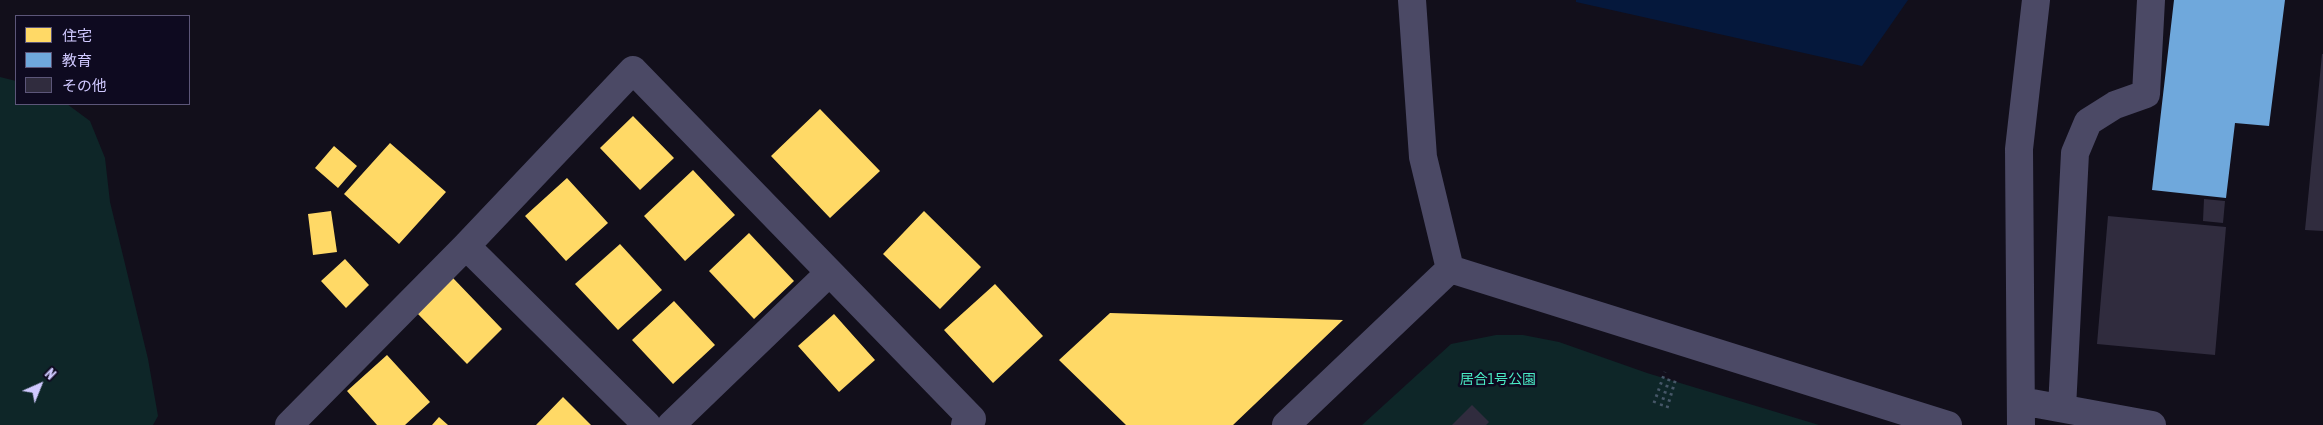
<!DOCTYPE html>
<meta charset="utf-8">
<style>
body{margin:0}
#map{position:relative;width:2323px;height:425px;overflow:hidden;background:#120f1b;font-family:"Asap Condensed","Noto Sans JP",sans-serif}
canvas{display:block}
.legend{position:absolute;left:15px;top:15px;width:175px;height:90px;box-sizing:border-box;background:#0e0a20;border:1px solid #5c5679;margin:0;padding:6px 9px;list-style:none;font-size:15px;color:#d0c9ff}
.legend li{display:flex;align-items:center;gap:10px;height:25px}
.legend b{width:25px;border:1px solid #5c5679}
.north{position:absolute;left:15px;top:360px;width:50px;height:50px;-webkit-text-stroke:4px #0e0a20;paint-order:stroke;rotate:44deg;font-size:14px;font-weight:700;line-height:20px;text-align:center;color:#d0c9ff}
.north::after{content:'';display:block;margin:auto;width:18px;height:22px;background:#d0c9ff;clip-path:polygon(50% 0,100% 100%,50% 72%,0 100%)}
</style>
<div id="map">
<canvas width="2323" height="425"></canvas>
<ul class="legend">
<li><b style="height:14px;background:#ffd966"></b>住宅</li>
<li><b style="height:14px;background:#6fa8dc"></b>教育</li>
<li><b style="height:14px;background:#302c3e"></b>その他</li>
</ul>
<div class="north">N</div>
</div>
<script>
const c = document.querySelector('canvas').getContext('2d');
c.lineJoin = 'round';
function fillPath(path, color) {
  c.fillStyle = color;
  c.fill(path, 'evenodd');
}
function poly(rows) {
  const path = new Path2D();
  for (const r of rows) {
    path.moveTo(r[0], r[1]);
    for (let i = 2; i < r.length; i += 2) path.lineTo(r[i], r[i + 1]);
  }
  return path;
}
function trace(path, color, width, dash) {
  c.strokeStyle = color;
  c.lineWidth = width;
  c.lineCap = dash ? 'butt' : 'round';
  c.setLineDash(dash || []);
  c.stroke(path);
}
function drawText(font, color, halo, rows, align = 'center') {
  c.font = font + ' "Asap Condensed","Noto Sans JP",sans-serif';
  c.lineWidth = 5;
  c.setLineDash([]);
  c.textBaseline = 'middle';
  c.strokeStyle = halo;
  c.fillStyle = color;
  for (const [text, x, y, turn = 0] of rows) {
    c.save();
    c.translate(x, y);
    c.rotate((+turn || 0) * Math.PI / 180);
    c.textAlign = isNaN(turn) ? turn : align;
    if (halo) c.strokeText(text, 0, 0);
    c.fillText(text, 0, 0);
    c.restore();
  }
}
fillPath(poly([
 [0,77,16,81,16,104,67,104,90,121,105,158,110,202,148,359,158,416,153,425,0,425],
 [1496,335,1523,335,1559,342,1647,373,1819,425,1362,425,1451,344]
]), '#0e2628');
fillPath(poly([
 [1576,0,1908,0,1862,66,1576,2]
]), '#05183c');
fillPath(poly([
 [820,109,880,171,830,218,771,156],
 [633,116,674,158,640,190,600,148],
 [390,143,446,192,399,244,344,194],
 [334,146,357,166,338,188,315,168],
 [693,170,735,215,685,261,644,216],
 [567,178,608,223,566,261,525,216],
 [331,211,337,252,313,255,308,214],
 [924,211,981,267,940,309,883,254],
 [749,233,794,281,754,319,709,271],
 [620,244,662,290,618,330,575,284],
 [345,259,369,285,346,308,321,281],
 [453,278,502,329,467,364,417,313],
 [995,284,1043,336,993,383,944,330],
 [674,301,715,345,673,384,632,340],
 [1110,313,1343,320,1233,425,1126,425,1059,360],
 [834,314,875,360,839,392,798,346],
 [387,355,430,402,405,425,377,425,347,391],
 [563,397,591,425,536,425],
 [439,417,448,425,432,425]
]), '#ffd966');
fillPath(poly([
 [2174,0,2285,0,2269,126,2235,123,2226,198,2152,190]
]), '#6fa8dc');
fillPath(poly([
 [2322,54,2323,54,2323,231,2305,230],
 [2204,199,2225,201,2223,223,2203,221],
 [2108,216,2226,227,2215,355,2097,344],
 [1472,405,1489,422,1486,425,1452,425]
]), '#302c3e');
trace(poly([
 [1654,403,1665,372],
 [1661,406,1670,376],
 [1667,408,1676,378]
]), '#465768', 3, [2.5, 4]);
trace(poly([
 [1412,0,1423,157,1450,269],
 [466,246,647,425],
 [1450,269,1948,425],
 [2021,401,2152,425],
 [2062,408,2075,153,2088,122,2115,105,2146,94,2151,0],
 [289,425,466,246,633,70,972,419,965,425],
 [671,425,829,273],
 [1286,425,1450,269],
 [2021,425,2019,149,2036,0]
]), '#4b4965', 28);
drawText('14px', '#4aeac4', '#0e0a20', [
 ["居合1号公園",1498,380]
]);
</script>
